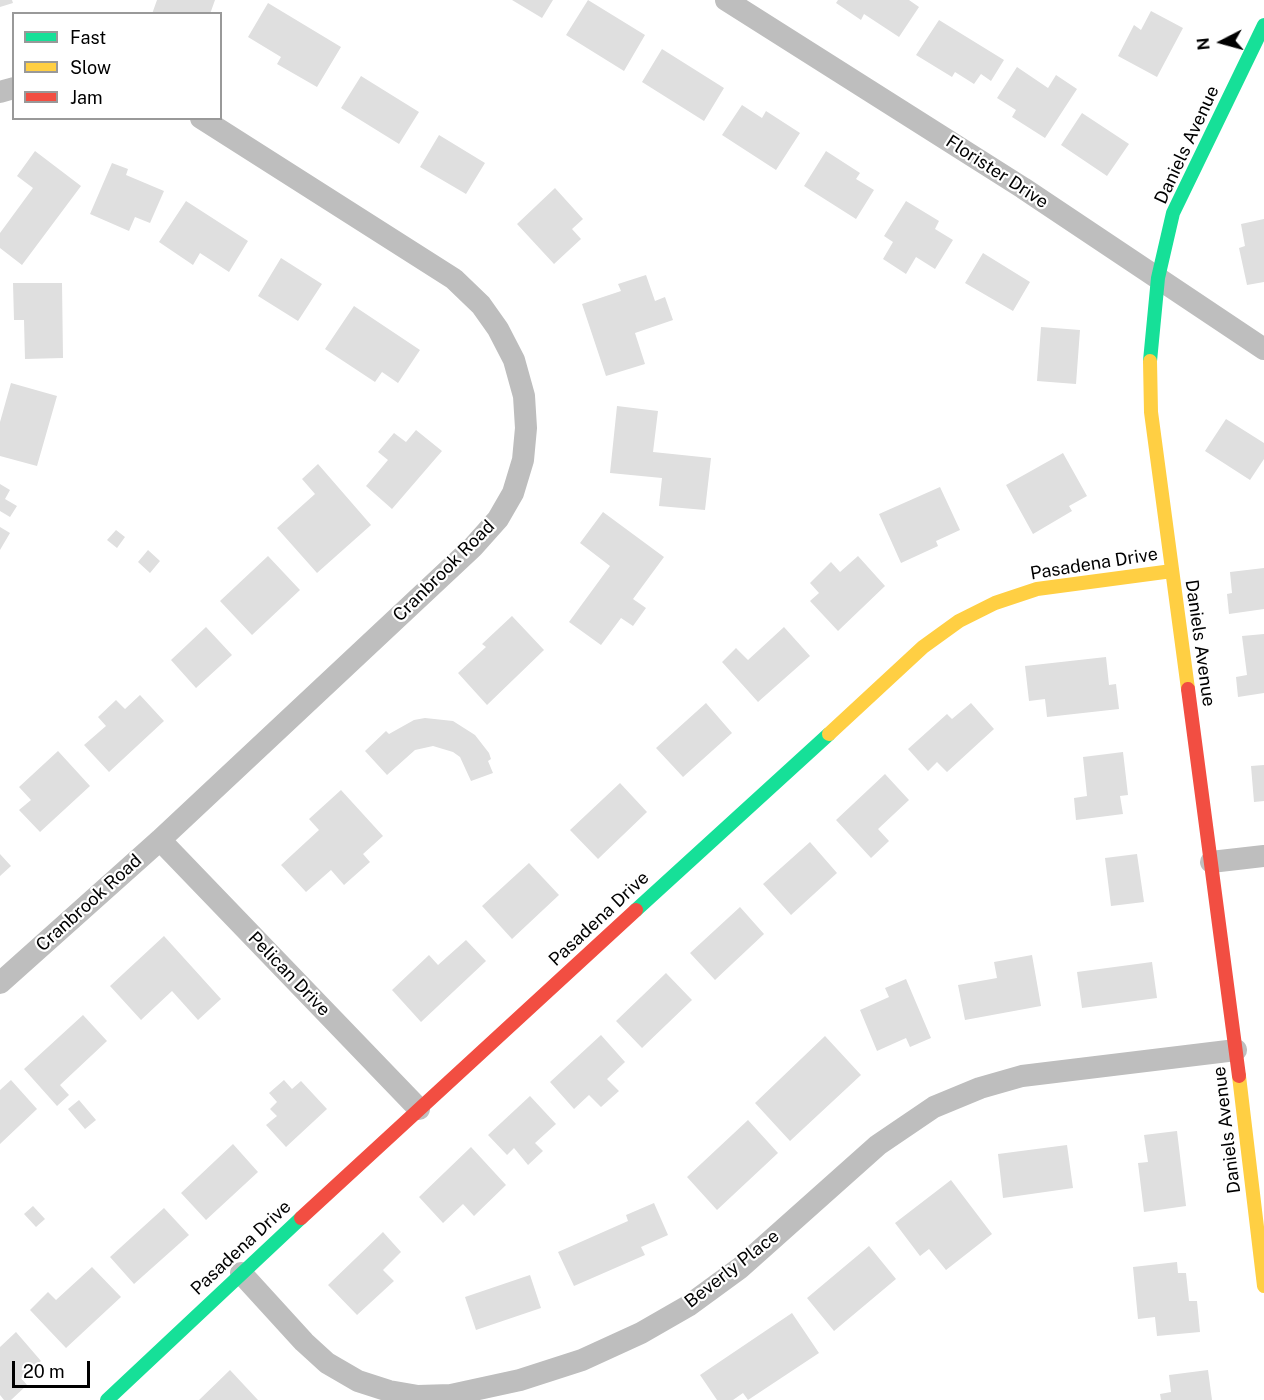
<!DOCTYPE html>
<style>
body{margin:0}
#map{position:relative;width:1264px;height:1400px;overflow:hidden;background:#fff;font-family:"Public Sans",sans-serif}
canvas{display:block}
.legend{position:absolute;left:12px;top:12px;width:210px;height:108px;box-sizing:border-box;background:#fff;border:2px solid #999;margin:0;padding:8px 10px;list-style:none;font-size:18px;color:#000}
.legend li{display:flex;align-items:center;gap:12px;height:30px}
.legend b{width:30px;border:2px solid #999}
.north{position:absolute;left:1192px;top:12px;width:60px;height:60px;-webkit-text-stroke:4px #fff;paint-order:stroke;rotate:264deg;font-size:16px;font-weight:700;line-height:24px;text-align:center;color:#000}
.north::after{content:'';display:block;margin:auto;width:21px;height:27px;background:#000;clip-path:polygon(50% 0,100% 100%,50% 72%,0 100%)}
.scale{position:absolute;left:12px;top:1361px;width:78px;height:27px;box-sizing:border-box;border:3px solid #000;border-top:0;padding-left:8px;font-size:18px;line-height:21px;white-space:nowrap;color:#000;-webkit-text-stroke:4px #fff;paint-order:stroke}
</style>
<div id="map">
<canvas width="1264" height="1400"></canvas>
<ul class="legend">
<li><b style="height:8px;background:#16e098"></b>Fast</li>
<li><b style="height:8px;background:#ffcf43"></b>Slow</li>
<li><b style="height:8px;background:#f24e42"></b>Jam</li>
</ul>
<div class="north">N</div>
<div class="scale">20 m</div>
</div>
<script>
const c = document.querySelector('canvas').getContext('2d');
c.lineJoin = 'round';
function fillPath(path, color) {
  c.fillStyle = color;
  c.fill(path, 'evenodd');
}
function poly(rows) {
  const path = new Path2D();
  for (const r of rows) {
    path.moveTo(r[0], r[1]);
    for (let i = 2; i < r.length; i += 2) path.lineTo(r[i], r[i + 1]);
  }
  return path;
}
function trace(path, color, width, dash) {
  c.strokeStyle = color;
  c.lineWidth = width;
  c.lineCap = dash ? 'butt' : 'round';
  c.setLineDash(dash || []);
  c.stroke(path);
}
function drawText(font, color, halo, rows, align = 'center') {
  c.font = font + ' "Public Sans",sans-serif';
  c.lineWidth = 4.5;
  c.setLineDash([]);
  c.textBaseline = 'middle';
  c.strokeStyle = halo;
  c.fillStyle = color;
  for (const [text, x, y, turn = 0] of rows) {
    c.save();
    c.translate(x, y);
    c.rotate((+turn || 0) * Math.PI / 180);
    c.textAlign = isNaN(turn) ? turn : align;
    if (halo) c.strokeText(text, 0, 0);
    c.fillText(text, 0, 0);
    c.restore();
  }
}
fillPath(poly([
 [0,0,12,0,13,3,0,7],
 [157,0,215,0,210,14,152,14],
 [512,0,553,0,542,18],
 [588,0,645,35,624,71,566,35],
 [838,0,909,0,919,7,899,37,864,14,861,20,836,3],
 [268,3,341,47,317,87,277,64,281,57,248,37],
 [1151,11,1183,28,1157,77,1118,56,1134,25,1141,30],
 [939,20,1004,60,991,81,981,74,974,84,955,72,952,77,916,55],
 [662,49,724,88,704,121,642,82],
 [1017,67,1048,88,1056,75,1077,89,1045,138,1012,117,1016,110,997,98],
 [361,76,419,112,399,144,341,108],
 [742,105,762,118,766,111,800,133,776,170,722,135],
 [1082,113,1129,144,1107,176,1061,145],
 [439,135,485,163,466,194,420,167],
 [35,151,81,186,22,265,0,248,0,233,33,188,17,176],
 [826,151,860,173,856,179,874,190,856,219,804,186],
 [112,163,128,169,126,175,164,191,150,223,135,217,129,231,90,214],
 [555,188,583,219,572,229,581,239,554,264,517,224],
 [186,201,248,241,229,272,200,253,193,265,159,242],
 [906,201,939,221,935,229,953,240,935,269,916,257,906,274,883,259,893,242,884,236],
 [1264,219,1264,282,1247,285,1239,248,1245,246,1241,224],
 [983,253,1030,282,1013,311,965,283],
 [281,258,322,284,298,321,258,296],
 [646,275,655,301,665,297,673,320,635,333,645,364,606,376,582,304,621,291,618,284],
 [13,283,62,283,63,358,25,359,24,320,14,320],
 [354,306,420,350,398,383,382,372,375,382,325,349],
 [1041,327,1080,330,1076,384,1037,381],
 [11,383,57,396,37,466,0,456,0,422],
 [617,406,658,411,653,452,711,458,705,510,659,506,662,478,610,473],
 [1226,419,1264,443,1264,459,1250,480,1205,451],
 [416,430,442,451,392,509,366,486,388,460,378,452,394,433,406,442],
 [1063,453,1087,496,1069,506,1072,511,1033,534,1006,485],
 [318,464,371,525,317,573,277,528,315,494,302,479],
 [0,484,10,490,5,499,17,506,10,517,0,511],
 [940,487,960,530,936,541,938,546,901,563,879,514],
 [603,512,664,557,633,599,646,608,633,626,621,618,601,645,569,622,610,566,580,543],
 [0,527,10,533,0,550],
 [116,530,125,537,117,548,107,540],
 [148,550,160,561,150,573,138,562],
 [268,556,300,590,252,635,220,601],
 [858,556,885,586,838,631,810,601,819,593,810,583,831,562,840,572],
 [1264,568,1264,609,1229,614,1227,594,1232,593,1230,572],
 [512,616,544,650,487,705,458,673,486,647,482,644],
 [206,627,232,655,196,688,171,660],
 [784,627,810,656,758,702,722,662,736,648,748,660],
 [1264,634,1264,693,1238,697,1236,677,1247,675,1242,636],
 [1106,657,1109,685,1116,684,1119,709,1047,717,1045,699,1029,701,1025,666],
 [140,695,164,721,109,772,84,745,106,726,98,717,116,700,125,709],
 [706,703,732,733,683,777,656,748],
 [971,703,994,729,947,772,937,762,928,771,908,749,947,714,952,719],
 [425,718,453,721,475,735,489,753,491,759,488,761,493,773,471,781,460,757,453,752,433,746,415,750,387,775,365,751,386,731,389,734,414,720],
 [58,751,90,786,40,832,19,810,31,800,19,787],
 [1123,752,1128,795,1120,796,1123,814,1076,820,1074,798,1087,796,1083,757],
 [1264,765,1264,801,1254,802,1251,766],
 [885,774,909,800,878,829,889,841,871,858,836,820],
 [620,783,647,812,598,859,570,830],
 [341,790,383,836,363,854,370,862,344,885,331,870,306,892,281,865,319,830,309,819],
 [810,842,837,873,791,915,763,884],
 [0,854,11,866,0,876],
 [1137,854,1144,902,1111,906,1105,858],
 [529,863,559,895,512,939,482,906],
 [740,907,764,934,715,980,690,953],
 [164,936,221,999,198,1020,172,991,141,1020,110,986],
 [466,940,486,961,421,1022,392,990,429,955,438,965],
 [1032,955,1041,1006,965,1020,958,985,997,978,994,962],
 [1152,962,1157,998,1082,1008,1077,972],
 [666,973,692,1000,642,1048,616,1021],
 [906,979,931,1038,910,1047,906,1038,877,1051,860,1010,889,997,885,988],
 [83,1015,107,1041,60,1085,69,1095,57,1106,24,1069],
 [601,1035,625,1062,607,1079,619,1091,601,1107,589,1095,574,1109,550,1082],
 [825,1036,861,1075,790,1141,755,1103],
 [11,1080,37,1109,0,1144,0,1090],
 [284,1080,292,1089,301,1081,327,1109,286,1147,266,1125,277,1116,270,1109,277,1102,269,1093],
 [530,1096,556,1124,535,1143,543,1151,528,1165,514,1148,507,1155,488,1135],
 [79,1100,96,1120,85,1129,68,1109],
 [748,1120,778,1153,717,1210,687,1177],
 [1177,1131,1186,1206,1144,1212,1138,1163,1148,1162,1144,1135],
 [233,1144,258,1172,206,1220,181,1193],
 [1067,1145,1073,1188,1003,1198,998,1154],
 [471,1147,506,1185,474,1216,463,1204,443,1223,419,1197],
 [951,1180,992,1234,946,1270,929,1249,920,1256,895,1223],
 [654,1203,668,1235,641,1247,645,1255,574,1286,558,1252,628,1221,626,1215],
 [33,1206,45,1219,36,1227,24,1214],
 [164,1208,189,1235,134,1284,110,1257],
 [383,1232,401,1252,383,1270,394,1281,357,1315,328,1285],
 [869,1246,896,1279,834,1331,807,1298],
 [1177,1262,1178,1273,1186,1273,1189,1301,1197,1301,1200,1332,1157,1336,1155,1317,1138,1319,1133,1267],
 [92,1267,121,1297,66,1348,30,1310,48,1292,56,1300],
 [530,1275,541,1308,476,1330,465,1297],
 [792,1313,819,1353,748,1400,743,1393,733,1400,717,1400,700,1375],
 [16,1332,41,1361,21,1378,27,1385,11,1400,4,1400,0,1395,0,1347],
 [230,1370,258,1400,199,1400],
 [1208,1370,1212,1400,1161,1400,1160,1394,1171,1392,1169,1375]
]), '#dfdfdf');
trace(poly([
 [726,0,1023,188,1264,349],
 [0,92,14,88],
 [160,840,419,1109],
 [1211,862,1264,856],
 [0,983,160,840,473,547,498,519,513,493,523,460,526,428,524,396,514,360,498,329,481,305,454,279,201,118],
 [241,1273,304,1342,327,1363,358,1381,389,1391,418,1396,451,1395,520,1380,582,1360,641,1333,688,1306,740,1268,878,1145,934,1107,980,1088,1022,1076,1236,1050]
]), '#bebebe', 22);
trace(poly([
 [1150,361,1158,278,1173,213,1264,25],
 [636,910,829,734],
 [107,1400,301,1218]
]), '#16e098', 14);
trace(poly([
 [1150,361,1151,412,1188,689],
 [829,734,923,647,959,621,995,603,1037,589,1172,571],
 [1239,1076,1264,1286]
]), '#ffcf43', 14);
trace(poly([
 [1188,689,1239,1076],
 [301,1218,636,910]
]), '#f24e42', 14);
drawText('18px', '#000', '#fff', [
 ["Daniels Avenue",1187,145,-65],
 ["Florister Drive",997,172,33],
 ["Pasadena Drive",1094,564,-9],
 ["Cranbrook Road",444,571,-45],
 ["Daniels Avenue",1200,643,82],
 ["Cranbrook Road",89,903,-42],
 ["Pasadena Drive",599,919,-43],
 ["Pelican Drive",289,974,46],
 ["Daniels Avenue",1227,1130,-97],
 ["Pasadena Drive",241,1248,-43],
 ["Beverly Place",732,1269,-38]
]);
</script>
